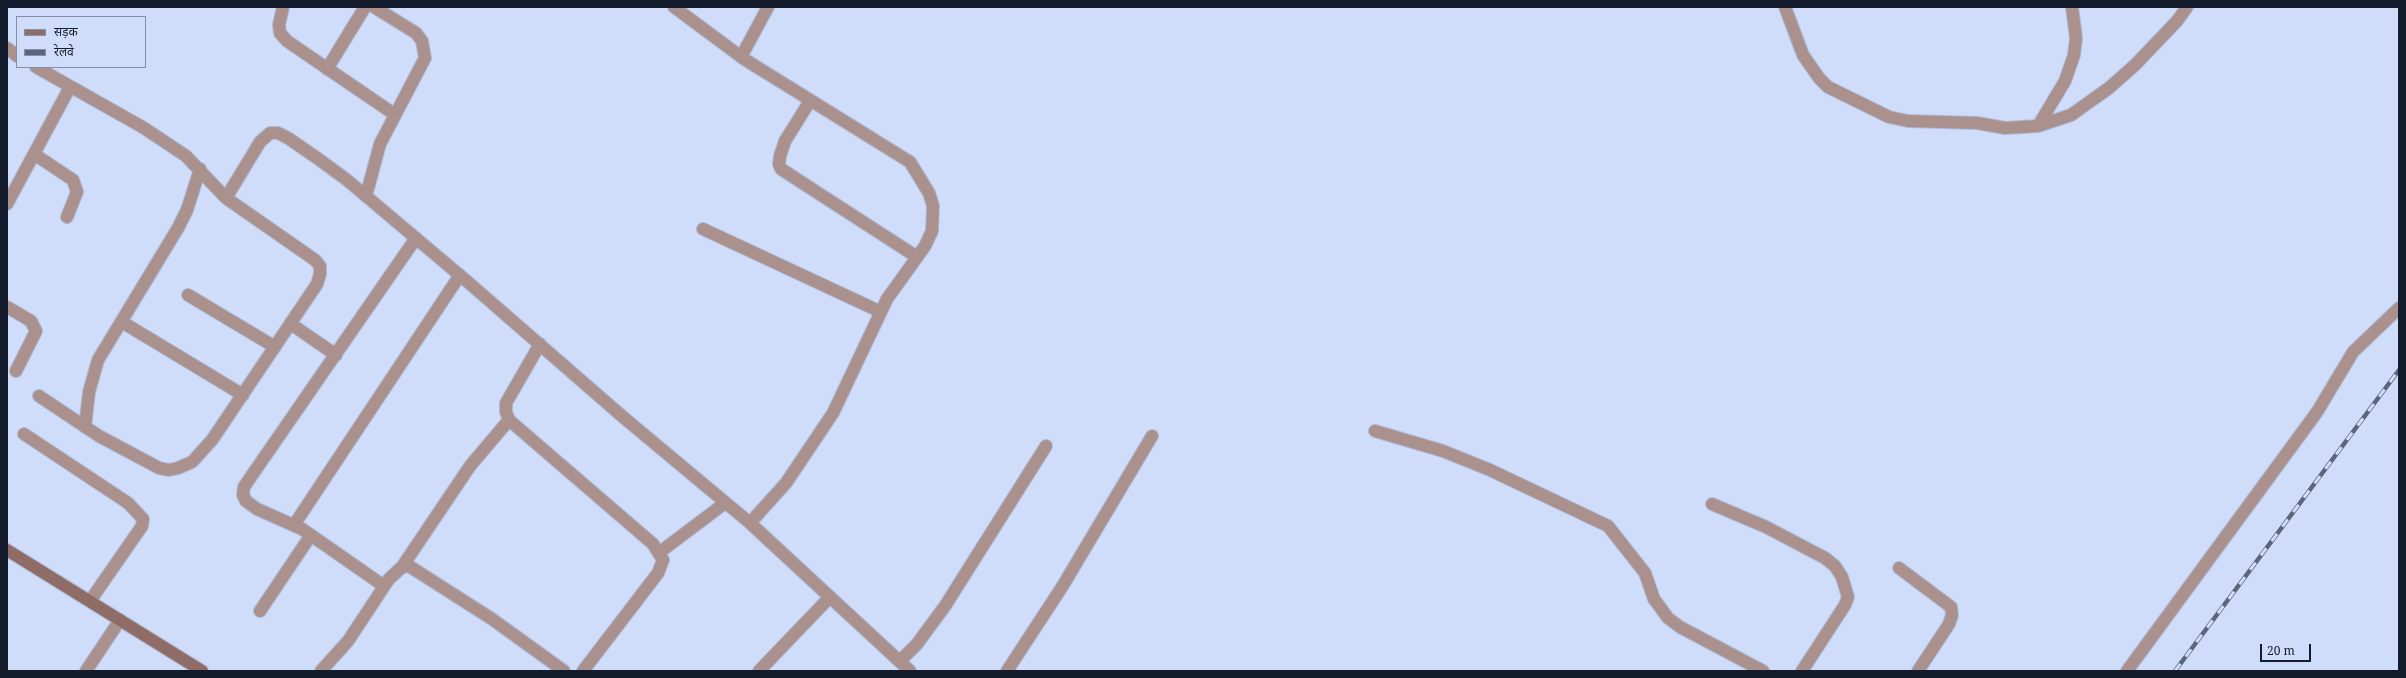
<!DOCTYPE html>
<meta charset="utf-8">
<style>
body{margin:0}
#map{position:relative;width:2406px;height:678px;overflow:hidden;background:#d0ddfa;font-family:"Noto Serif","Noto Sans Devanagari",serif}
canvas{display:block}
.frame{position:absolute;inset:0;border:8px solid #141b2c;pointer-events:none}
.legend{position:absolute;left:16px;top:16px;width:130px;height:52px;box-sizing:border-box;background:#d0ddfa;border:1px solid #858fa8;margin:0;padding:5px 7px;list-style:none;font-size:12px;color:#141b2c}
.legend li{display:flex;align-items:center;gap:8px;height:20px}
.legend b{width:20px;border:1px solid #858fa8}
.scale{position:absolute;left:2260px;top:644px;width:51px;height:18px;box-sizing:border-box;border:2px solid #141b2c;border-top:0;padding-left:5px;font-size:12px;line-height:14px;white-space:nowrap;color:#141b2c;-webkit-text-stroke:3px #d0ddfa;paint-order:stroke}
</style>
<div id="map">
<canvas width="2406" height="678"></canvas>
<div class="frame"></div>
<ul class="legend">
<li><b style="height:5px;background:#906c67"></b>सड़क</li>
<li><b style="height:5px;background:#5c657b"></b>रेलवे</li>
</ul>
<div class="scale">20 m</div>
</div>
<script>
const c = document.querySelector('canvas').getContext('2d');
c.lineJoin = 'round';
function poly(rows) {
  const path = new Path2D();
  for (const r of rows) {
    path.moveTo(r[0], r[1]);
    for (let i = 2; i < r.length; i += 2) path.lineTo(r[i], r[i + 1]);
  }
  return path;
}
function trace(path, color, width, dash) {
  c.strokeStyle = color;
  c.lineWidth = width;
  c.lineCap = dash ? 'butt' : 'round';
  c.setLineDash(dash || []);
  c.stroke(path);
}
const street = poly([
 [283,7,279,25,280,33,287,41,394,114],
 [674,7,744,59,910,162,929,193,933,206,932,231,925,246,887,299,833,413,786,483,750,523],
 [1785,7,1803,55,1819,78,1828,87,1889,117,1908,121,1977,123,2005,128,2038,126,2071,115,2109,88,2135,65,2177,21,2187,7],
 [7,48,17,56],
 [741,57,768,7],
 [36,67,144,128,186,156,226,198,315,260,320,266,320,274,317,284,212,440,192,462,178,468,169,470,159,468,99,436,39,396],
 [327,69,365,7],
 [810,101,785,141,780,156,779,164,781,169,917,257],
 [2038,126,2065,81,2074,55,2076,38,2072,7],
 [34,154,73,180,77,192,67,217],
 [366,196,380,144,425,58,422,41,416,33,374,7],
 [226,198,260,142,270,133,278,133,288,138,317,158,347,180,469,283,623,417,750,523,910,671],
 [7,204,70,87],
 [703,229,881,312],
 [188,295,275,347],
 [7,307,31,321,36,331,16,371],
 [122,322,243,395],
 [291,324,336,355],
 [540,344,506,403,506,412,509,420,653,544,663,560,658,573,583,671],
 [85,427,89,392,98,360,178,228,187,210,200,169],
 [1375,431,1443,451,1490,470,1608,526,1645,573,1654,599,1668,618,1680,627,1763,671],
 [24,434,128,503,143,519,142,526,90,601],
 [1712,504,1766,527,1825,558,1835,566,1842,577,1848,597,1845,605,1802,671],
 [294,525,460,275],
 [660,552,725,503],
 [402,567,470,466,509,420],
 [1899,568,1951,607,1952,615,1949,624,1918,671],
 [384,586,302,529,257,509,246,501,243,495,244,487,250,478,416,238],
 [260,611,311,535],
 [900,661,917,644,945,606,1046,446],
 [86,671,120,620],
 [321,671,348,641,389,579,402,567,409,566,492,619,564,671],
 [759,671,830,597],
 [1007,671,1062,587,1152,436],
 [2127,671,2317,412,2353,352,2399,308]
]);
const secondary = poly([
 [7,550,202,671]
]);
trace(street, '#aebad5', 14);
trace(secondary, '#aebad5', 14);
trace(street, '#aa918d', 12);
trace(secondary, '#906c67', 12);
const rail = poly([
 [2175,671,2399,370]
]);
trace(rail, '#5c657b', 4.5);
trace(rail, '#d0ddfa', 3, [9]);
</script>
